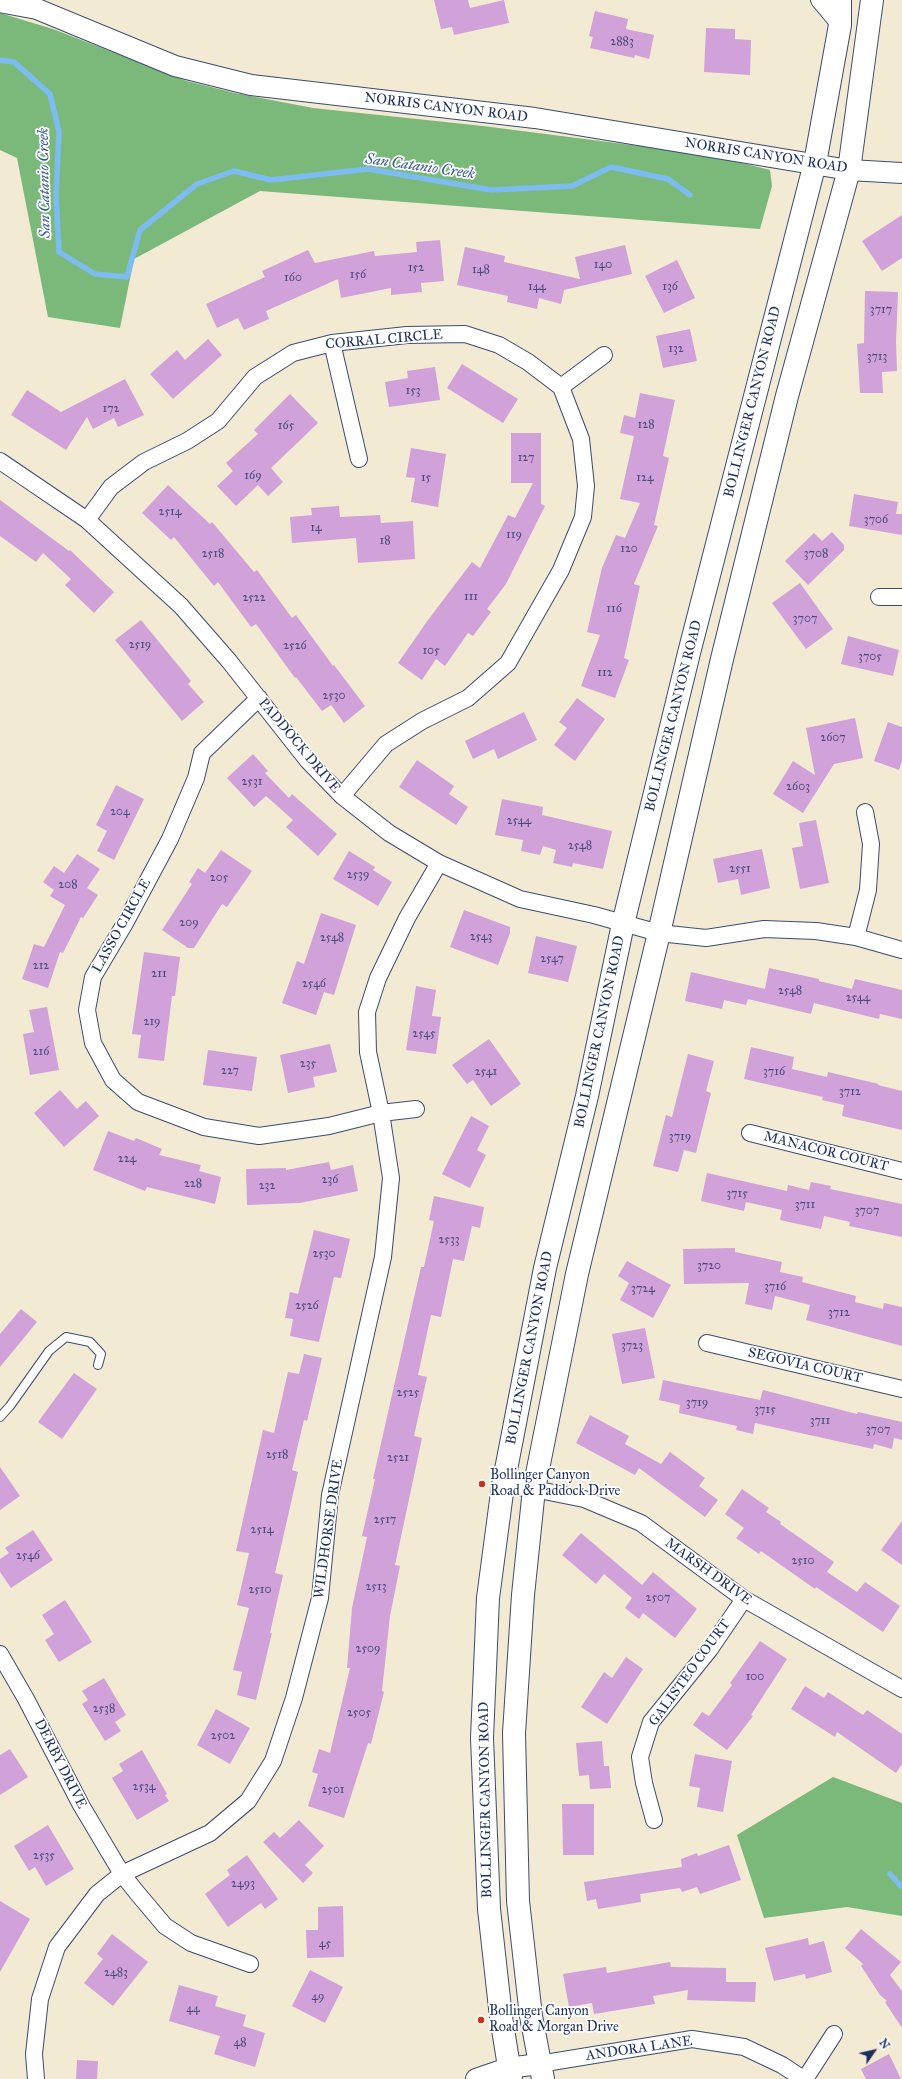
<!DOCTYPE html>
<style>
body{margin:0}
#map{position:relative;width:902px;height:2079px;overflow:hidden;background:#f3ead4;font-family:"IM FELL Great Primer",serif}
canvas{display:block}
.north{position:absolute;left:854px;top:2031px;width:40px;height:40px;-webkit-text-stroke:3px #fff;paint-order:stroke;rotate:56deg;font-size:11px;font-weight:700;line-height:16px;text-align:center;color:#1b2f5e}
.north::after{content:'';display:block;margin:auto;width:14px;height:18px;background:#1b2f5e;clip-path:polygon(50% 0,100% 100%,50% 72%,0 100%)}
</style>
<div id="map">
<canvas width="902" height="2079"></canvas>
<div class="north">N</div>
</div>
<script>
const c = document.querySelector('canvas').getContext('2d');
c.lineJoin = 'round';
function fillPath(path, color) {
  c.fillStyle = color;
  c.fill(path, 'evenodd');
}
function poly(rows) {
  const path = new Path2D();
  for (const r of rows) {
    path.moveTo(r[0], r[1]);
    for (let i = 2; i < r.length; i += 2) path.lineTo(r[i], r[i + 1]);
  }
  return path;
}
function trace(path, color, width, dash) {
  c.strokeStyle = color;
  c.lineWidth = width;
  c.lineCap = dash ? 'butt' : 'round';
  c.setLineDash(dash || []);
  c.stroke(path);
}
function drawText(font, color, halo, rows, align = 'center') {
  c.font = font + ' "IM FELL Great Primer",serif';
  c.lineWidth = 3.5;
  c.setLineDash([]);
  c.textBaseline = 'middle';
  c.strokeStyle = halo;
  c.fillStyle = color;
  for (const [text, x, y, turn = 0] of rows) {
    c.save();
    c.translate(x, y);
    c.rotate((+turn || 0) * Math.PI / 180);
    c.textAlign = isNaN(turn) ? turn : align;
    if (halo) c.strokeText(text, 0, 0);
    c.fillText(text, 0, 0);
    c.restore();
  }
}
fillPath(poly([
 [0,13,53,29,187,81,235,93,313,108,483,126,710,155,770,170,772,186,760,229,260,191,134,259,120,328,48,317,17,158,0,150],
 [833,1777,902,1803,902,1916,847,1907,764,1918,737,1835]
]), '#7ab97a');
trace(poly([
 [0,60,14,62,50,94,59,132,56,195,59,252,95,274,127,277,140,230,197,184,234,171,271,180,368,169,491,190,572,186,611,167,668,179,690,195],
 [890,1874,902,1887]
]), '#7cbcf0', 5.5);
fillPath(poly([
 [434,0,468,0,470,8,504,0,509,23,454,35,452,27,441,29],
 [595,11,628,19,626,29,654,35,649,59,635,55,634,58,590,48,593,37,589,36],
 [706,28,735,29,735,39,751,40,750,75,704,72],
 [902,215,902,258,882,271,862,241],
 [440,240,444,281,421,283,422,292,391,295,391,288,341,298,338,279,266,311,269,319,244,330,238,318,217,328,206,304,265,277,262,271,308,250,315,263,374,251,375,256,417,252,416,242],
 [625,245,632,274,564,290,561,304,539,298,537,309,507,302,508,296,457,285,465,247,505,256,504,262,580,279,575,257],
 [677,260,695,298,664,313,645,276],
 [865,291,898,292,896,342,897,371,882,372,883,393,860,393,857,344,864,343],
 [690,329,697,361,663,368,656,336],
 [208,339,222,355,173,399,150,374,177,350,185,360],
 [462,364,518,399,503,423,447,388],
 [435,367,440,400,389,407,385,382,408,378,407,371],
 [125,379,144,415,118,427,114,418,93,429,87,417,66,450,11,415,27,390,61,412],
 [640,393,675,400,663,456,669,458,654,525,658,526,634,584,640,586,624,658,629,660,615,698,581,686,600,635,587,632,602,568,616,535,625,538,640,503,620,499,634,436,620,433,624,415,635,418],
 [290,394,318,423,271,468,283,482,268,496,258,485,236,506,217,486,233,471,226,463,258,434,254,430],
 [511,433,541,433,541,504,545,506,506,584,487,609,491,612,473,636,468,633,445,666,436,659,422,680,398,663,428,620,472,562,480,568,508,515,515,518,533,483,511,483],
 [411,448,446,454,438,507,411,502,415,478,406,477],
 [168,485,210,524,212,522,254,572,257,570,292,618,296,615,333,666,334,665,365,706,344,723,331,705,322,711,296,677,295,678,256,624,251,627,218,582,214,586,174,537,171,540,142,513],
 [854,494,898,502,896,514,902,514,902,535,849,526],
 [0,500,69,551,70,550,114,592,94,613,65,585,71,579,43,553,36,562,0,536],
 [339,506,340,517,380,515,381,523,413,521,415,559,358,563,356,538,292,543,290,517,312,515,311,508],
 [832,532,844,545,844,550,808,585,785,561,814,533,822,541],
 [800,583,833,629,806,649,772,603],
 [141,620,191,681,188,684,204,702,182,721,115,640],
 [848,636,899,650,893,676,841,664],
 [577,698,605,719,575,761,554,745,567,728,559,722],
 [524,712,537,740,498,759,494,749,473,759,465,741],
 [855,718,863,758,834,764,803,813,773,794,793,761,815,775,806,728],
 [888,722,902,727,902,761,899,770,874,761],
 [253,754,268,771,265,773,289,798,292,794,337,834,318,856,286,827,293,820,266,796,254,807,227,778],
 [417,760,454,786,449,794,468,807,456,825,399,787],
 [116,785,144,799,114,860,97,851,107,831,96,825],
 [502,799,543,807,542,815,612,831,603,869,573,863,572,867,553,863,556,850,543,846,540,855,521,851,523,840,495,835],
 [816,820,829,883,800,889,792,848,803,846,799,823],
 [762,849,770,888,741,895,738,879,718,883,713,859],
 [221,850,252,871,227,907,222,904,194,948,188,948,162,930,192,884,189,882,198,868,205,873],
 [349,851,375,867,373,870,392,882,378,906,333,879],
 [77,854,100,869,87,888,98,895,83,918,81,917,63,953,60,952,48,988,22,979,34,944,44,947,65,905,50,896,54,890,43,882,54,866,64,873],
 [464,910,510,927,510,933,498,965,450,947],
 [321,913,356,925,334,995,324,992,316,1015,282,1003,297,961,304,964],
 [536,936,577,946,568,982,528,973],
 [144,952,180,957,175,996,172,996,164,1061,138,1058,141,1035,132,1034],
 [769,968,819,979,819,981,852,989,855,979,902,990,902,1019,880,1014,879,1019,814,1003,811,1014,748,999,746,1005,724,1000,722,1009,685,1001,691,972,765,989],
 [416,986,436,990,432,1016,441,1017,436,1054,406,1050],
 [47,1007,59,1070,30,1075,23,1034,34,1032,29,1010],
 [489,1039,521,1084,491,1106,473,1080,467,1084,452,1065],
 [330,1044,337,1072,313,1077,315,1087,288,1093,280,1055],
 [751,1047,794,1057,792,1069,827,1077,828,1072,879,1084,878,1085,902,1091,902,1130,842,1116,844,1105,822,1100,823,1097,744,1079],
 [208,1050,257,1057,252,1091,203,1085],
 [688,1054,714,1061,706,1091,711,1093,696,1153,684,1150,678,1172,653,1166,666,1115,672,1117],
 [60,1090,77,1109,86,1101,99,1116,64,1147,34,1113],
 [471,1116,489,1126,477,1150,486,1155,470,1188,442,1174],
 [108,1131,134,1141,136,1138,162,1149,159,1155,201,1165,199,1171,221,1177,215,1204,147,1187,145,1191,93,1170],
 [329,1162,331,1170,353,1165,358,1191,300,1203,247,1205,246,1169,286,1168,286,1170],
 [707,1173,787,1191,788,1185,809,1190,811,1182,831,1186,830,1189,902,1204,902,1237,849,1226,850,1222,824,1216,821,1229,780,1220,782,1210,746,1202,744,1211,701,1201],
 [434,1196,484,1207,480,1228,472,1226,464,1261,453,1259,441,1317,431,1315,418,1375,427,1377,414,1436,422,1438,395,1565,400,1566,390,1616,382,1691,384,1692,371,1744,368,1743,344,1818,308,1806,318,1774,312,1772,319,1749,330,1753,350,1668,347,1668,352,1608,367,1537,362,1536,375,1479,373,1479,403,1346,421,1267,424,1267,434,1221,429,1220],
 [314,1230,350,1239,341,1278,334,1277,319,1342,290,1336,293,1319,285,1318,290,1292,298,1294],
 [735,1248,735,1252,782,1262,780,1272,803,1277,802,1282,856,1296,855,1302,883,1309,884,1303,902,1307,902,1346,806,1320,810,1305,775,1296,772,1310,745,1304,749,1283,684,1284,683,1249],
 [627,1261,671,1285,653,1318,620,1300,629,1283,618,1276],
 [21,1309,37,1322,0,1367,0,1334],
 [645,1328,655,1378,622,1384,612,1334],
 [304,1354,322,1358,307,1421,304,1420,292,1470,298,1472,275,1573,283,1575,270,1633,272,1633,256,1700,237,1695,242,1672,233,1670,249,1608,237,1605,249,1553,236,1551,263,1430,274,1433,288,1372,299,1374],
 [74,1373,97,1389,62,1439,38,1422],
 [663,1380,760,1400,763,1390,857,1414,858,1412,902,1422,902,1440,894,1438,892,1449,874,1444,873,1449,755,1423,753,1434,736,1430,737,1426,679,1413,680,1405,659,1400],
 [590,1415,629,1436,625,1444,661,1464,670,1452,705,1478,699,1486,718,1500,705,1517,639,1468,635,1475,576,1443],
 [0,1467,20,1496,0,1510],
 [742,1489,769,1508,766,1512,781,1522,780,1524,834,1562,827,1572,857,1592,865,1582,900,1606,883,1632,816,1587,815,1589,761,1551,759,1554,736,1538,744,1528,725,1514],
 [902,1521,902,1565,881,1550],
 [33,1530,53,1560,11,1588,0,1572,0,1559,9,1553,5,1548],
 [581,1533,642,1585,653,1572,697,1609,675,1638,643,1613,639,1619,625,1608,632,1598,604,1574,596,1584,562,1555],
 [65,1600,92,1642,59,1662,45,1640,54,1634,42,1615],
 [760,1641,787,1659,751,1715,753,1716,727,1750,693,1725,702,1712,709,1716,732,1685,730,1683],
 [626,1657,643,1669,607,1724,581,1707,604,1672,612,1678],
 [104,1678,126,1715,115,1722,121,1731,105,1741,82,1704,88,1700,82,1691],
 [805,1686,824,1698,828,1692,863,1715,867,1710,902,1734,902,1764,896,1773,837,1732,835,1737,791,1709],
 [216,1709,250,1728,230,1764,197,1745],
 [602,1741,604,1766,609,1766,611,1788,590,1789,589,1775,579,1776,576,1743],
 [10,1749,28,1777,0,1795,0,1755],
 [142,1750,167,1794,165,1795,169,1801,137,1820,112,1778,123,1771,119,1764],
 [695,1754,732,1761,723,1812,697,1807,700,1788,689,1786],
 [562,1804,594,1804,594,1855,563,1855],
 [299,1820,324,1846,305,1865,313,1873,303,1883,263,1842,274,1832,280,1838],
 [48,1825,74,1869,46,1886,35,1867,29,1871,14,1846],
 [729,1845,741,1880,700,1894,697,1887,682,1892,680,1888,640,1894,641,1902,598,1909,596,1899,587,1901,584,1882,682,1867,681,1859,697,1853,698,1856],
 [247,1855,278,1899,265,1909,261,1903,228,1927,205,1894,230,1875,227,1870],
 [0,1901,30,1919,0,1972],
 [343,1906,344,1957,307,1958,306,1930,318,1930,318,1907],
 [861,1929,901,1962,890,1975,902,1991,902,2028,885,2002,887,2001,880,1995,861,1966,863,1964,845,1948],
 [112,1934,148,1962,113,2006,84,1983,103,1959,97,1954],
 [808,1938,809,1945,824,1941,832,1972,806,1979,805,1974,774,1981,765,1948],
 [670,1962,671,1967,726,1968,726,1982,756,1982,755,2002,687,2000,688,1990,653,1996,655,2004,594,2014,592,2003,569,2007,563,1974,606,1967,607,1973],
 [310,1970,343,1987,325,2023,292,2006],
 [179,1985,218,1996,215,2006,246,2015,243,2026,265,2033,255,2067,214,2054,220,2036,169,2021],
 [889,2054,901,2079,866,2079,861,2069],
 [77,2060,98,2061,97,2079,76,2079]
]), '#d1a1d9');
const service = poly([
 [0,1417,10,1406,49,1351,66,1337,90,1342,101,1354,98,1365]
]);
const minor = poly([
 [819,0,840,25],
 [332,343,359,459],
 [561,387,604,355],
 [0,461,87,520,181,606,229,661,308,761,342,796,389,833,439,863,520,899,594,915,659,933,706,938,764,929,816,931,856,937,902,950],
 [87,520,111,487,144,462,187,441,218,421,255,377,293,353,332,343,407,335,465,334,499,345,528,362,561,387,581,439,586,486,583,517,561,570,508,663,468,698,422,721,386,744,342,796],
 [879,597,902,597],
 [259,698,202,753,196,778,170,839,124,925,93,977,87,1010,93,1043,113,1080,138,1102,204,1127,259,1136,329,1126,381,1113,416,1109],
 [856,937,868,890,871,844,865,812],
 [750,1133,902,1171],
 [707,1343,902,1389],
 [503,1485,534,1489,584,1499,641,1523,744,1599,902,1689],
 [0,1654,26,1699,81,1805,122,1874,138,1894,165,1926,191,1943,250,1964],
 [654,1820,644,1783,640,1757,651,1722,710,1649,744,1599],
 [539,2064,692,2039,744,2047,782,2065,803,2079],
 [36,2079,34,2054,40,1999,57,1947,97,1894,122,1874,210,1833,248,1801,273,1761,294,1698,320,1598,330,1495,383,1257,391,1178,381,1113,368,1052,367,1012,378,978,407,918,439,863],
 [805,2079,834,2034]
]);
const tertiary = poly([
 [0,2,37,9,175,66,251,85,535,118,849,170,902,173],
 [476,2079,508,2068,539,2064]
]);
const secondary = poly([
 [511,2079,501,2017,489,1909,482,1738,488,1598,503,1485,545,1268,587,1096,623,924,689,653,815,163,840,25,840,0],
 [543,2079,531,2016,518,1901,514,1733,523,1595,534,1489,577,1274,659,933,722,659,787,396,849,170,872,0]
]);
trace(service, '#3b4b70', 10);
trace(minor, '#3b4b70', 18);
trace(tertiary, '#3b4b70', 22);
trace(secondary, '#3b4b70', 24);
trace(service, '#fff', 8);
trace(minor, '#fff', 16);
trace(tertiary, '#fff', 20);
trace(secondary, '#fff', 22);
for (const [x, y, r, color] of [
 [482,1484,4,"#c8321e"],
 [481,2020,4,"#c8321e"]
]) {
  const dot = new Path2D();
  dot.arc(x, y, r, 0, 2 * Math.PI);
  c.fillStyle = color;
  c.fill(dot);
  trace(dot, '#fff', 1.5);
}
drawText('12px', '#484c7d', null, [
 ["2883",622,42],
 ["140",603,265],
 ["152",416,268],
 ["148",481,270],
 ["156",358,275],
 ["160",293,278],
 ["144",537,287],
 ["136",670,287],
 ["3717",881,310],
 ["132",676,349],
 ["3713",877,357],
 ["153",413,391],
 ["172",111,409],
 ["128",646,425],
 ["165",286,426],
 ["127",526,458],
 ["169",253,476],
 ["15",426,478],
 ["124",645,478],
 ["2514",170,512],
 ["3706",876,520],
 ["14",316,528],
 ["119",514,535],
 ["18",385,541],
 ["120",629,549],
 ["2518",213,554],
 ["3708",816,554],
 ["111",471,597],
 ["2522",254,598],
 ["116",614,609],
 ["3707",805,619],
 ["2519",140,645],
 ["2526",295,646],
 ["105",431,651],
 ["3705",870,657],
 ["112",605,673],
 ["2530",334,696],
 ["2607",833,738],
 ["2531",252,782],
 ["2603",798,787],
 ["204",120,812],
 ["2544",519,821],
 ["2548",580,846],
 ["2551",740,869],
 ["2539",358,875],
 ["205",219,878],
 ["208",68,885],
 ["209",189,923],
 ["2543",481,937],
 ["2548",332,938],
 ["2547",552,959],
 ["212",41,966],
 ["211",159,974],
 ["2546",314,984],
 ["2548",790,991],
 ["2544",858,998],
 ["219",152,1022],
 ["2545",424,1034],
 ["216",41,1052],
 ["235",308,1064],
 ["227",230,1071],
 ["2541",486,1072],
 ["3716",774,1072],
 ["3712",850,1092],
 ["3719",680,1137],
 ["224",127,1159],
 ["236",330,1180],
 ["228",193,1184],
 ["232",267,1186],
 ["3715",737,1194],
 ["3711",805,1205],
 ["3707",867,1211],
 ["2533",449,1240],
 ["2530",324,1254],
 ["3720",709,1266],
 ["3716",775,1287],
 ["3724",643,1289],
 ["2526",307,1306],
 ["3712",839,1313],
 ["3723",632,1346],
 ["2525",408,1393],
 ["3719",697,1403],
 ["3715",765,1410],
 ["3711",820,1421],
 ["3707",878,1430],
 ["2518",277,1455],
 ["2521",398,1458],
 ["2517",385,1520],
 ["2514",262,1530],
 ["2546",28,1556],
 ["2510",803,1561],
 ["2513",376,1587],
 ["2510",260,1590],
 ["2507",658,1598],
 ["2509",368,1649],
 ["100",755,1677],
 ["2538",104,1709],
 ["2505",359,1713],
 ["2502",223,1736],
 ["2534",144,1787],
 ["2501",333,1790],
 ["2535",44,1856],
 ["2493",243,1884],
 ["45",325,1944],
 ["2483",116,1973],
 ["49",318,1997],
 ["44",193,2009],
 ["48",240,2043]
]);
drawText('14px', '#1b2f5e', '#fff', [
 ["NORRIS CANYON ROAD",446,108,7],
 ["NORRIS CANYON ROAD",766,156,9],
 ["CORRAL CIRCLE",384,340,-5],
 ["BOLLINGER CANYON ROAD",753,402,-76],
 ["BOLLINGER CANYON ROAD",674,716,-76],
 ["PADDOCK DRIVE",299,746,50],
 ["LASSO CIRCLE",122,926,-61],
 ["BOLLINGER CANYON ROAD",600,1032,-78],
 ["MANACOR COURT",826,1152,14],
 ["BOLLINGER CANYON ROAD",530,1348,-79],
 ["SEGOVIA COURT",805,1366,13],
 ["WILDHORSE DRIVE",329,1529,-82],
 ["MARSH DRIVE",708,1572,36],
 ["GALISTEO COURT",690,1673,-54],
 ["DERBY DRIVE",60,1764,63],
 ["BOLLINGER CANYON ROAD",486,1800,-91],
 ["ANDORA LANE",639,2049,-8]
]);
drawText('14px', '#1b2f5e', '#fff', [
 ["Bollinger Canyon",490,1476],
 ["Road & Paddock Drive",490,1492],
 ["Bollinger Canyon",489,2012],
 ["Road & Morgan Drive",489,2028]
], 'left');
drawText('italic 15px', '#38598a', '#fff', [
 ["San Catanio Creek",420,167,8],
 ["San Catanio Creek",45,183,-91]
]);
</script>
